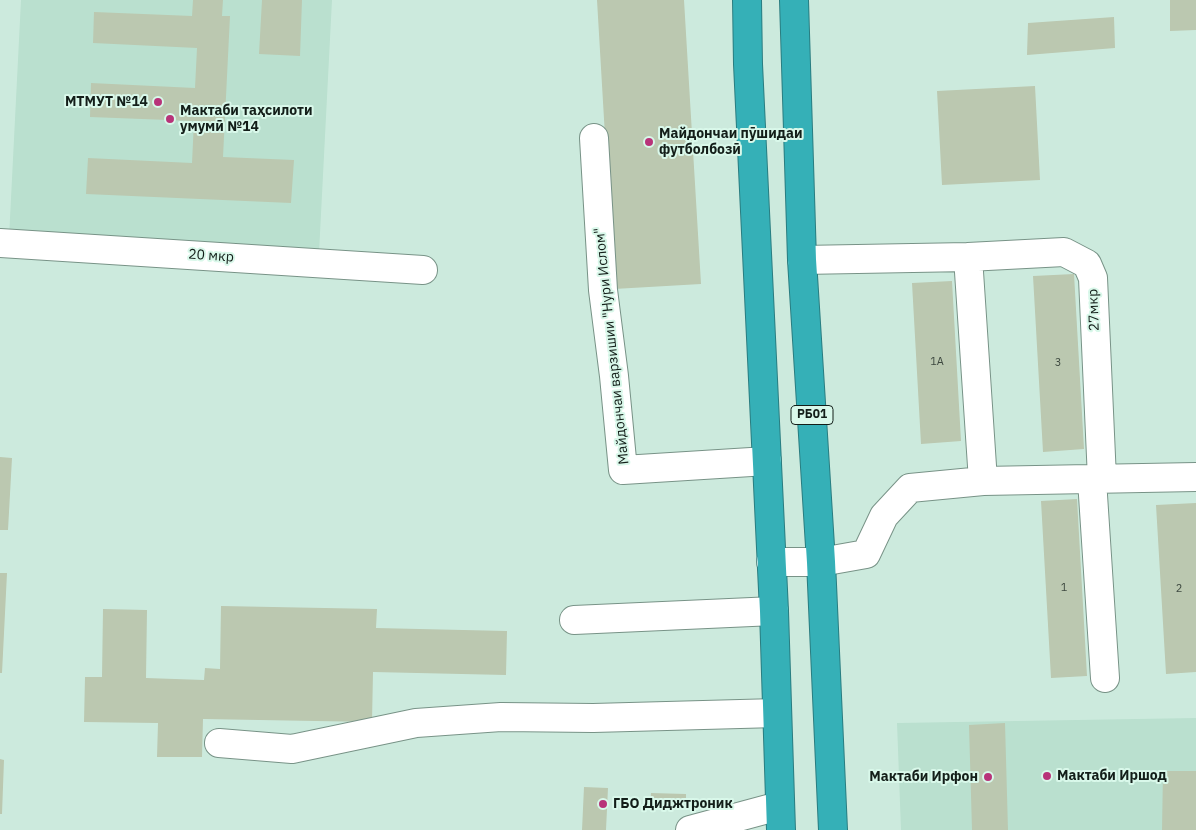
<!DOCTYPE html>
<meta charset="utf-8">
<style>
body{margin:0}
canvas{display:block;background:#cceadd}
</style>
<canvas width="1196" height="830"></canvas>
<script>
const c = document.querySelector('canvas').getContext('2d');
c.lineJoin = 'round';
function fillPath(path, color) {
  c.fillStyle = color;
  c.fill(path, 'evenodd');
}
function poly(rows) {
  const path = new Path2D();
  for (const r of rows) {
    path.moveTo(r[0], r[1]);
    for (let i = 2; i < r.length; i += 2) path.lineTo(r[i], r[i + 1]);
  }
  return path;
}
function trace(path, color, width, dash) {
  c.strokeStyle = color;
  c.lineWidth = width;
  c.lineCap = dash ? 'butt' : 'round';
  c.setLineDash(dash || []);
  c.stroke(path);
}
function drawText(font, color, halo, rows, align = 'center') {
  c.font = font + ' "IBM Plex Sans",sans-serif';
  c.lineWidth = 4;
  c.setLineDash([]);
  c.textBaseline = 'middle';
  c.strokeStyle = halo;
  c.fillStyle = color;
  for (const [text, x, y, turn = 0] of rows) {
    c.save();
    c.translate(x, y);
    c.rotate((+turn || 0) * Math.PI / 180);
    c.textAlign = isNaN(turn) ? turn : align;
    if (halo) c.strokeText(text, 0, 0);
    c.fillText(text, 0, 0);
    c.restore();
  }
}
fillPath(poly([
 [21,0,332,0,319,253,9,238],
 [1196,718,1196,830,901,830,897,723]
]), '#bae0cf');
fillPath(poly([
 [193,0,223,0,222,16,230,16,223,157,294,160,291,203,86,194,88,158,192,163,194,121,90,117,91,83,195,88,197,48,93,43,94,12,192,16],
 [262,0,302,0,300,56,259,54],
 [597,0,684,0,701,284,614,289],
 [1170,0,1196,0,1196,30,1170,31],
 [1114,17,1115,48,1027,55,1028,23],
 [1035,86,1040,180,942,185,937,91],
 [1074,274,1084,449,1043,452,1033,276],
 [952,281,961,441,921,444,912,283],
 [0,457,12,458,8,530,0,530],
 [1077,499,1087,676,1051,678,1041,501],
 [1196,503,1196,672,1166,674,1156,505],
 [0,573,7,573,2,673,0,673],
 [221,606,377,609,376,628,507,631,506,675,373,672,372,722,203,719,202,757,157,757,158,723,84,722,85,677,102,677,103,609,147,610,146,678,204,680,205,668,220,669],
 [1005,723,1008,830,972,830,969,725],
 [0,759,4,760,2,814,0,814],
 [1163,771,1196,771,1196,830,1162,830],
 [584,787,608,788,606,830,582,830],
 [651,793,686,794,686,809,650,807]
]), '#bbc8b0');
const minor = poly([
 [594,138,603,290,614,376,623,470,767,461],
 [0,243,423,270],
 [968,257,1064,252,1087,264,1093,278,1102,479],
 [802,260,968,257,983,481],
 [1092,480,1105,678],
 [771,562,821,562,866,554,884,516,910,488,983,481,1196,477],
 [574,620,774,611],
 [219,743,292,749,416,723,501,717,593,718,777,713],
 [690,830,779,806]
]);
const highway = poly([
 [747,0,748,64,774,611,781,830],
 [794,0,802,260,821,562,833,830]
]);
trace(minor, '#789387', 30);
trace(highway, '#297d80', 30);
trace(minor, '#fff', 28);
trace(highway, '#35b0b7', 28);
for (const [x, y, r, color] of [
 [158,102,5,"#b83379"],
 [170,119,5,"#b83379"],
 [649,142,5,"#b83379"],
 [1047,776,5,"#b83379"],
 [988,777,5,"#b83379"],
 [603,804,5,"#b83379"]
]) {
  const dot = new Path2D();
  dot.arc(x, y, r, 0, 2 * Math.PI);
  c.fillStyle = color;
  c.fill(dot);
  trace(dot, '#d9f8ea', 2);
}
drawText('11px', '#3d483f', null, [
 ["1А",937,362],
 ["3",1058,363],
 ["1",1064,588],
 ["2",1179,589]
]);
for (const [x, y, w] of [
 [812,415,42]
]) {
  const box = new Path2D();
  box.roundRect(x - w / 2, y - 9.5, w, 19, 4);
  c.fillStyle = '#d9f8ea';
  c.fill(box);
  trace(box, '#131e19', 1);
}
drawText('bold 12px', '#131e19', null, [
 ["РБ01",812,415]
]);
drawText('bold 14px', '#131e19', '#d9f8ea', [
 ["МТМУТ №14",148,102,"right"],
 ["Мактаби таҳсилоти",180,111],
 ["умумӣ №14",180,127],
 ["Майдончаи пӯшидаи",659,134],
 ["футболбозӣ",659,150],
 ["Мактаби Иршод",1057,776],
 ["Мактаби Ирфон",978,777,"right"],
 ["ГБО Диджтроник",613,804]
], 'left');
drawText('14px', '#131e19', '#d9f8ea', [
 ["20 мкр",211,256,4],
 ["27мкр",1094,310,-92],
 ["Майдончаи варзишии \"Нури Ислом\"",612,346,-96]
]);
</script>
